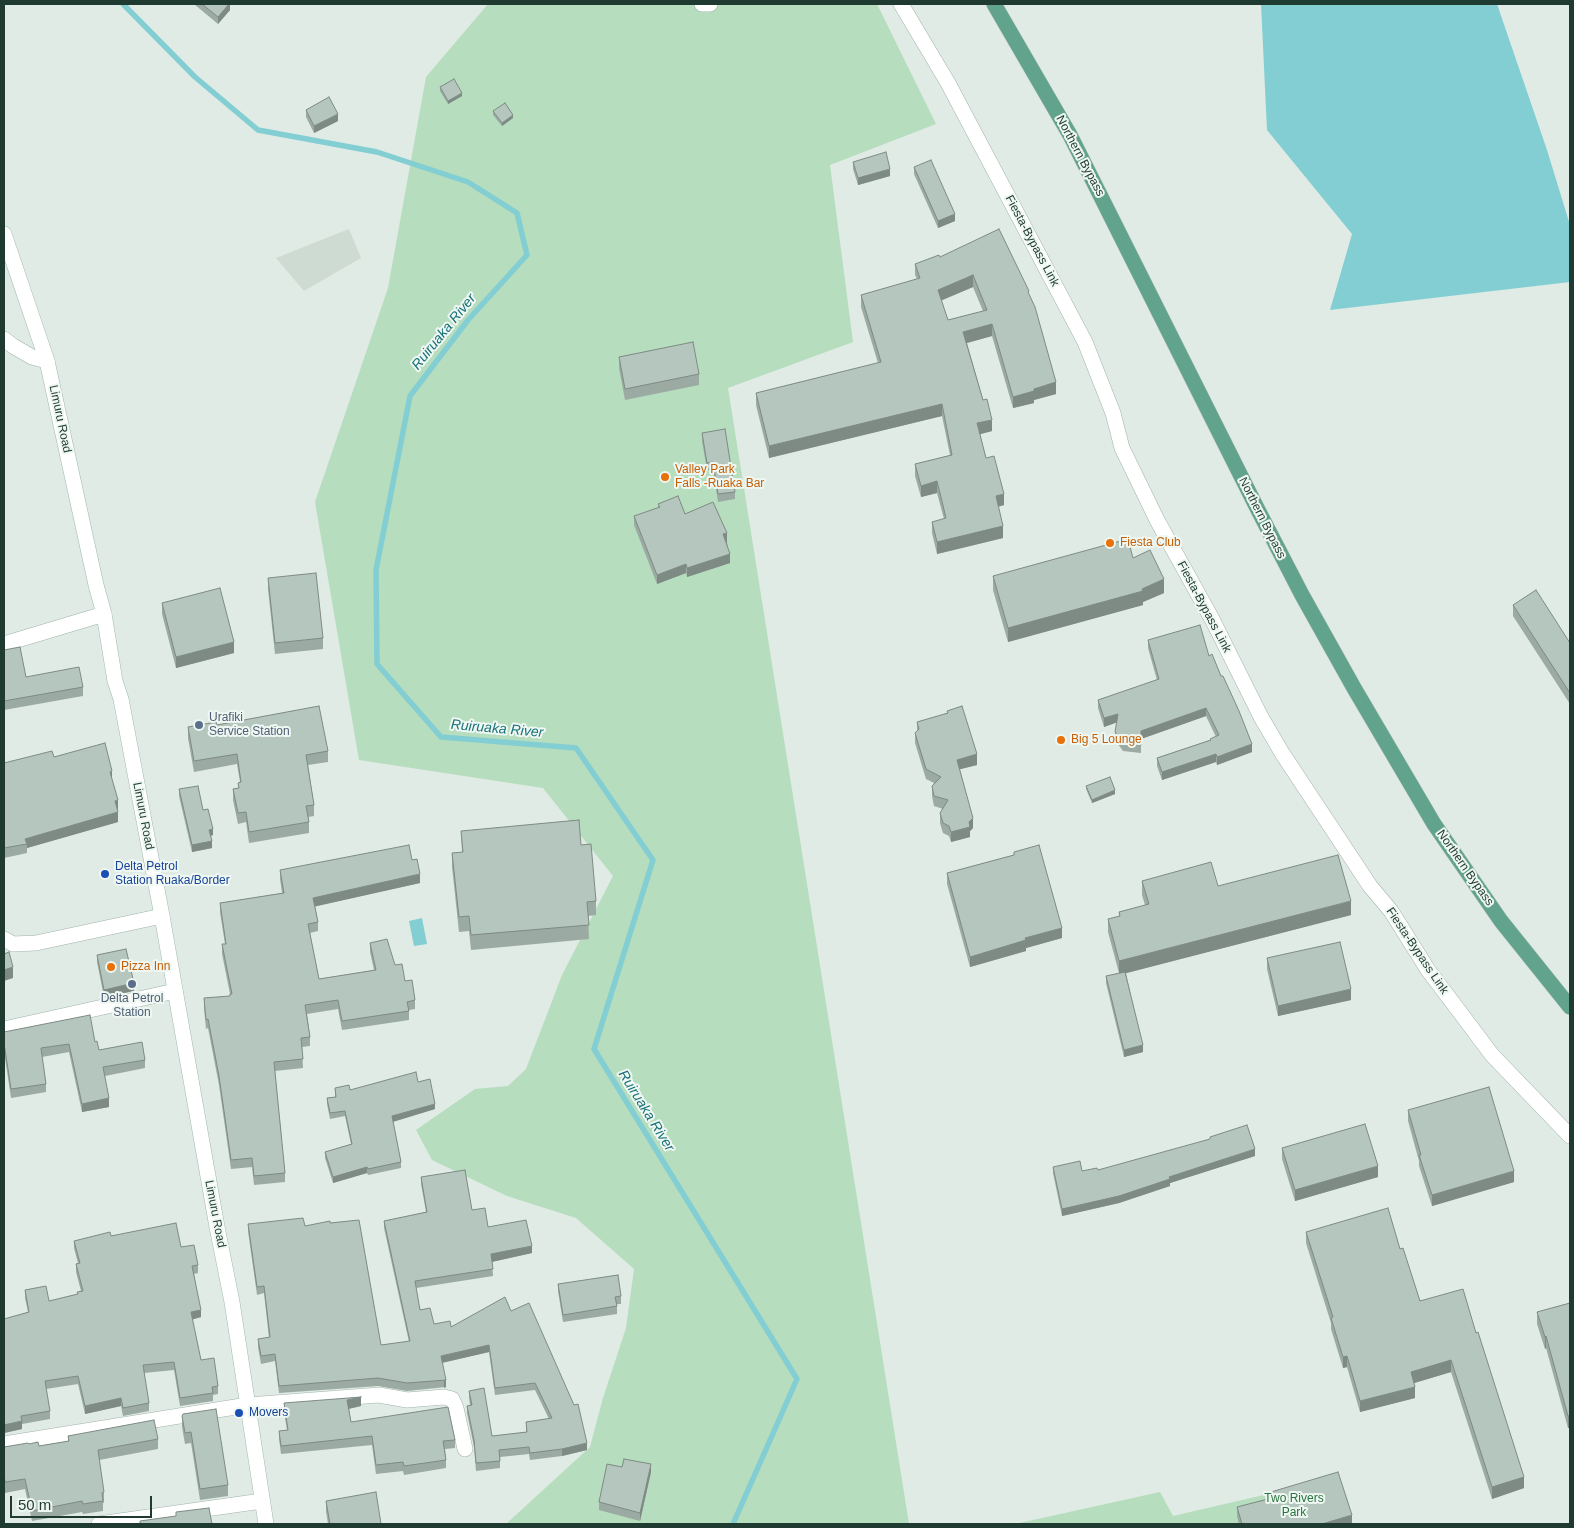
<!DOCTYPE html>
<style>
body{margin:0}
#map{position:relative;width:1574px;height:1528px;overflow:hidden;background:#dfebe4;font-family:Arial,sans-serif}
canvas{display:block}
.frame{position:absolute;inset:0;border:5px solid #1f3b31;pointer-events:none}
.scale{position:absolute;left:10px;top:1496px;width:142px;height:22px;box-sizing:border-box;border:2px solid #1f3b31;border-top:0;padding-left:6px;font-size:15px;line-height:18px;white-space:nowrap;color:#1f3b31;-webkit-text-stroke:4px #eff7f2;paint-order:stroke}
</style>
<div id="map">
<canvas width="1574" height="1528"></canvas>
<div class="frame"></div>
<div class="scale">50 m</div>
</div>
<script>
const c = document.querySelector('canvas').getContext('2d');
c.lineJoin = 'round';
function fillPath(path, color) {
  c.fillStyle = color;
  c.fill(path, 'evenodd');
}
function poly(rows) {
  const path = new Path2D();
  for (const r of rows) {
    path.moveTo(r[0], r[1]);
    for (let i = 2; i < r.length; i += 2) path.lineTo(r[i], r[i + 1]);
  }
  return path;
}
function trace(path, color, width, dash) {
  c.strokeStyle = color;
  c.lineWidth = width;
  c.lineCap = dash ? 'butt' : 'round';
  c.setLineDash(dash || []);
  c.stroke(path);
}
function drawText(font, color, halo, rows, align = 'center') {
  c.font = font + ' Arial,sans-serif';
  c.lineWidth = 4;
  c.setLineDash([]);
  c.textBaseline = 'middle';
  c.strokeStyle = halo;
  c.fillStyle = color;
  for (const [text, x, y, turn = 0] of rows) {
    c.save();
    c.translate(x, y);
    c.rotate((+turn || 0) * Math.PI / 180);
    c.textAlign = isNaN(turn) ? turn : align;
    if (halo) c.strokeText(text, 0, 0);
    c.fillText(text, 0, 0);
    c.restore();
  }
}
fillPath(poly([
 [349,229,361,258,304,291,276,258]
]), '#cddbd3');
fillPath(poly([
 [488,4,877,4,936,124,830,165,853,342,728,388,909,1524,506,1524,590,1447,603,1398,626,1328,634,1269,576,1218,507,1196,432,1160,416,1130,475,1089,508,1086,526,1069,562,975,613,876,543,788,359,760,315,502,388,288,426,77],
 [1307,1485,1318,1524,1015,1524,1160,1492,1173,1516]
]), '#b6ddbd');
fillPath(poly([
 [1261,4,1497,4,1547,150,1570,225,1570,282,1330,310,1352,234,1267,130],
 [422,918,427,944,414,946,409,921]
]), '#83ced3');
trace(poly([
 [123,4,195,77,258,130,377,152,468,182,517,213,527,255,468,320,410,396,376,570,377,664,441,737,576,748,653,860,594,1049,797,1379,733,1524]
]), '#83ced3', 5.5);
const street = poly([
 [702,4,710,4],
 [901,4,948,83,1085,342,1113,413,1122,448,1157,520,1212,619,1261,717,1282,753,1370,886,1391,911,1428,970,1462,1015,1492,1055,1570,1136],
 [4,339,13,346,32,357,47,361],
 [4,644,104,614],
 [4,939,13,944,36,943,162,916],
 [4,1029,175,991],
 [4,1444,248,1405,379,1395,407,1400,444,1397,452,1399,456,1408,465,1449],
 [99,1524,262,1501]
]);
const secondary = poly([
 [4,234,47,361,96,585,104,614,115,681,121,699,162,916,217,1227,232,1302,266,1524]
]);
const primary = poly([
 [994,4,1070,135,1257,508,1302,595,1354,688,1434,824,1501,921,1570,1007]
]);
trace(street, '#a2b3ab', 16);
trace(secondary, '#9fbaae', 16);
trace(primary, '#c0c8c5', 16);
trace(street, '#fff', 15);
trace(secondary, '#fff', 15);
trace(primary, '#61a38c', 15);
fillPath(poly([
 [194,4,230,4,230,10,218,24],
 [440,87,462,96,448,104,440,91],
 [306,110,338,121,314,133,306,117],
 [493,111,513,118,502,126,493,115],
 [853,162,890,176,858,185,853,169],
 [914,167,955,221,938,228,914,174],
 [940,257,1029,296,1056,394,1034,400,1034,403,1013,408,992,336,967,343,992,431,980,434,986,458,1004,505,998,507,1003,538,937,554,932,533,932,522,944,519,937,493,921,497,915,476,915,464,950,455,942,416,769,458,756,405,756,393,878,363,861,307,861,295,917,279,915,275,915,264],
 [973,287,983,311,948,320,941,300],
 [619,357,699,374,699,385,625,400,619,368],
 [702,433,735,492,735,499,718,502,713,469,707,470,702,441],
 [658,504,685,514,727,542,730,563,687,577,686,573,657,584,634,525,634,516,658,508],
 [1133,558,1164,593,1143,602,1143,605,1008,642,993,590,993,576],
 [268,578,323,638,323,649,275,654,268,589],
 [162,603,234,653,176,668,162,614],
 [1513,605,1570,643,1570,704,1513,616],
 [1148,640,1209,656,1252,752,1217,765,1216,762,1162,780,1157,766,1157,758,1210,740,1216,737,1206,716,1141,739,1141,753,1123,751,1115,740,1115,732,1117,722,1104,727,1098,708,1098,700,1157,680,1148,648],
 [4,650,26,677,83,687,83,696,4,710],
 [947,711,977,765,960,769,973,828,970,831,970,837,951,842,949,836,943,833,940,823,940,813,943,809,934,806,932,796,932,786,934,783,926,779,915,743,915,733,917,731,917,722,947,713],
 [217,725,328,751,328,762,308,765,314,805,314,816,308,817,309,822,309,833,249,843,246,822,238,824,233,800,233,789,238,788,238,783,240,782,237,764,194,772,188,738,188,727],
 [54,757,112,780,118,810,117,810,118,822,27,848,27,853,4,858,4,763],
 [1086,786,1115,794,1092,803,1086,789],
 [179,789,203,810,213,835,211,836,212,848,192,852,179,796],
 [461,831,581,845,596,901,596,915,588,916,589,939,471,950,469,931,459,932,452,867,452,853,462,852],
 [1014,852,1062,938,1026,948,1026,951,970,967,947,884,947,873,1014,855],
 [412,860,420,883,315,906,318,922,318,931,310,933,319,979,374,970,370,952,370,943,395,965,405,981,415,1000,415,1009,409,1010,409,1020,342,1030,338,1009,307,1014,310,1037,310,1046,302,1047,303,1068,275,1071,285,1173,285,1182,254,1185,252,1167,231,1169,219,1085,208,1028,206,1029,204,1008,204,998,230,996,230,994,222,954,222,944,225,944,220,912,220,903,282,893,280,879,280,870],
 [1142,881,1218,886,1351,915,1126,973,1143,1052,1124,1057,1106,983,1106,976,1119,973,1108,932,1108,919,1119,916,1119,912,1145,905,1142,895],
 [97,955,134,991,104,997,97,962],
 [1267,958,1351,1000,1278,1016,1267,969],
 [4,1032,95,1042,99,1050,145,1060,145,1068,105,1076,109,1107,82,1112,69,1052,42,1057,46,1084,46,1092,11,1098,4,1051],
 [418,1082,435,1109,393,1122,401,1162,401,1168,368,1175,367,1173,333,1183,325,1158,325,1152,351,1144,345,1116,330,1119,327,1104,327,1098,335,1097,335,1088,350,1090],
 [1408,1110,1514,1182,1432,1206,1419,1166,1419,1161,1408,1121],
 [1282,1148,1378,1177,1295,1201,1282,1159],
 [1255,1156,1170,1183,1170,1186,1119,1203,1062,1216,1053,1173,1053,1167,1082,1171,1098,1170],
 [421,1177,472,1210,488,1227,532,1253,492,1262,493,1276,416,1288,420,1310,434,1324,451,1327,511,1311,587,1450,562,1456,530,1460,529,1454,500,1457,500,1468,476,1471,474,1447,467,1413,467,1406,470,1405,469,1398,469,1391,492,1436,526,1432,526,1422,549,1419,535,1390,495,1395,489,1352,442,1363,446,1387,407,1391,378,1386,279,1393,275,1361,261,1364,258,1347,258,1339,269,1338,264,1293,257,1295,248,1231,248,1224,305,1226,330,1223,381,1345,409,1342,384,1228,384,1221,426,1212,421,1184],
 [1306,1232,1400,1249,1420,1301,1476,1333,1524,1488,1492,1499,1451,1372,1414,1383,1415,1398,1360,1412,1347,1367,1343,1368,1331,1329,1331,1323,1306,1243],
 [111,1236,181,1247,198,1265,198,1273,194,1274,201,1317,192,1319,201,1360,218,1386,218,1394,213,1395,213,1401,180,1406,174,1370,144,1373,149,1403,149,1411,123,1416,121,1406,85,1414,78,1384,46,1389,50,1411,50,1419,22,1424,22,1429,4,1433,4,1319,28,1312,25,1298,25,1290,49,1301,77,1294,81,1291,76,1272,76,1264,78,1263,74,1248,74,1241],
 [558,1284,621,1296,621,1304,617,1304,617,1314,563,1322,558,1291],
 [1570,1303,1570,1429,1570,1428,1568,1428,1546,1348,1545,1349,1537,1324,1537,1312],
 [284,1403,361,1406,349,1409,351,1422,455,1440,455,1448,445,1449,446,1460,446,1468,404,1475,403,1471,376,1474,372,1445,281,1454,279,1439,279,1431,287,1430,284,1412],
 [182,1416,228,1485,228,1496,200,1500,191,1443,185,1444,182,1427],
 [68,1436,158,1439,158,1449,99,1460,104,1492,104,1503,103,1503,103,1511,83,1514,82,1512,32,1521,25,1489,5,1493,4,1484,4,1447,29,1444,39,1446,68,1441],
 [622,1467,651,1472,640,1521,599,1510,599,1502],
 [1271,1492,1352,1524,1239,1524,1237,1516,1237,1507,1271,1498],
 [326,1501,381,1524,328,1524,326,1511]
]), '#9baaa3');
fillPath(poly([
 [229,4,230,4,230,10,218,24,218,17],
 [462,93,462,96,448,104,448,101],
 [338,114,338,121,314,133,314,126],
 [513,115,513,118,502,126,502,123],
 [890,169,890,176,858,185,858,178],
 [955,214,955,221,938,228,938,221],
 [973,275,973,287,938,302,938,290],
 [992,324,992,336,963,344,963,332],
 [1056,382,1056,394,1034,400,1034,403,1013,408,1013,397,1034,389],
 [942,404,942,416,769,458,769,446],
 [992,420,992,431,977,435,977,423],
 [937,481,937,493,921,497,921,486],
 [1004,494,1004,505,996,507,996,496],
 [1003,526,1003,538,937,554,937,542],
 [727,533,727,542,723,543,723,534],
 [730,554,730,563,687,577,687,568],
 [686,564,686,573,657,584,657,575],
 [1164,579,1164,593,1143,602,1143,605,1008,642,1008,628,1142,589],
 [234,642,234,653,176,668,176,657],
 [1206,708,1206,716,1141,739,1141,753,1141,731],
 [1118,714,1118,722,1104,727,1104,718],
 [1252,744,1252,752,1217,765,1217,757],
 [977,754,977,765,957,770,957,760],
 [1216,754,1216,762,1162,780,1162,772],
 [112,771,112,781,110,772],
 [1115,790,1115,794,1092,803,1092,800],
 [118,800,118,810,115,811,115,801],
 [118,812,118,822,27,848,27,844,25,839],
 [973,818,973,828,970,831,970,837,951,842,951,832,969,822],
 [213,829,213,835,209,836,209,830],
 [212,841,212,848,192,852,192,845],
 [420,874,420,883,313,907,313,898],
 [1351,901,1351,915,1119,975,1119,961],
 [1062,928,1062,938,1026,948,1026,951,970,967,970,957,1025,938],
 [13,967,13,978,4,981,4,970],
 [134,983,134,991,104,997,104,990],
 [1351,989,1351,1000,1278,1016,1278,1006],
 [1143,1045,1143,1052,1124,1057,1124,1050],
 [109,1098,109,1107,82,1112,82,1104],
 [435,1104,435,1109,392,1122,392,1116],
 [1255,1149,1255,1156,1170,1183,1170,1186,1119,1203,1062,1216,1062,1209,1169,1177],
 [1378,1166,1378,1177,1295,1201,1295,1190],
 [367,1167,367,1173,333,1183,333,1177],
 [1514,1171,1514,1182,1432,1206,1432,1195],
 [532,1246,532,1253,491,1262,491,1254],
 [201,1310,201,1317,191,1320,191,1312],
 [1546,1336,1546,1348,1545,1349,1545,1337],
 [489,1345,489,1352,441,1363,441,1356],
 [1347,1356,1347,1367,1343,1368,1343,1357],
 [1451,1360,1451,1372,1411,1384,1411,1372],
 [444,1380,446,1380,446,1387,444,1388],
 [1415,1387,1415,1398,1360,1412,1360,1401],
 [361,1397,361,1406,347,1409,347,1400],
 [121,1398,121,1406,85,1414,85,1406],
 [1568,1416,1570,1416,1570,1428,1568,1428],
 [22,1421,22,1429,4,1433,4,1425],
 [587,1443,587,1450,562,1456,562,1449],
 [651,1464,651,1472,640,1521,640,1513],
 [1524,1477,1524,1488,1492,1499,1492,1487],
 [1352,1515,1352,1524,1322,1524]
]), '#7e8b84');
const building = poly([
 [202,4,229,4,218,17,202,4],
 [454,79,462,93,448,101,440,87,454,79],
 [329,97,338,114,314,126,306,110,329,97],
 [505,103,513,115,502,123,493,111,505,103],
 [886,152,890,169,858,178,853,162,886,152],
 [931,160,955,214,938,221,914,167,931,160],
 [999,229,1029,291,1028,292,1035,307,1056,382,1034,389,1034,391,1013,397,992,324,963,332,983,400,987,399,992,420,977,423,986,458,994,456,1004,494,996,496,1003,526,937,542,932,522,946,518,937,481,921,486,915,464,952,455,942,404,769,446,756,393,881,362,861,295,920,278,915,264,939,255,940,257,999,229],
 [973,275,987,310,948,320,938,290,973,275],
 [693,342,699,374,625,389,619,357,693,342],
 [725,429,735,492,718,494,713,462,707,463,702,433,725,429],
 [678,496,685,514,713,502,727,533,723,534,730,554,687,568,686,564,657,575,634,516,660,507,658,504,678,496],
 [1128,539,1133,558,1150,550,1164,579,1142,589,1143,591,1008,628,993,576,1128,539],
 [316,573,323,638,275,643,268,578,316,573],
 [220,588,234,642,176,657,162,603,220,588],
 [1536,590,1570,643,1570,693,1513,605,1536,590],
 [1200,625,1209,656,1212,654,1221,676,1223,676,1239,711,1252,744,1217,757,1216,754,1162,772,1157,758,1211,740,1210,739,1219,735,1206,708,1141,731,1141,745,1123,743,1115,732,1118,714,1104,718,1098,700,1159,679,1148,640,1200,625],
 [20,647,26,677,79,667,83,687,4,701,4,650,20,647],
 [319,706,328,751,306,755,314,805,306,806,309,822,249,832,246,812,238,813,233,789,239,788,238,783,241,782,237,754,194,761,188,727,216,722,217,725,319,706],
 [962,706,977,754,957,760,973,818,969,822,970,827,951,832,949,826,943,823,940,813,948,800,934,796,932,786,941,777,926,769,915,733,919,729,917,722,948,713,947,711,962,706],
 [105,743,112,771,110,772,118,800,115,801,118,812,25,839,27,844,4,848,4,763,52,751,54,757,105,743],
 [1110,777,1115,790,1092,800,1086,786,1110,777],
 [198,786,203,810,208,809,213,829,209,830,212,841,192,845,179,789,198,786],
 [579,820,581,845,591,844,596,901,587,902,589,925,471,935,469,916,459,917,452,853,463,852,461,831,579,820],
 [409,845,412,860,417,859,420,874,313,898,318,922,308,924,319,979,376,970,370,943,387,939,395,965,402,964,405,981,412,980,415,1000,407,1002,409,1011,342,1021,338,1000,305,1005,310,1037,301,1038,303,1059,274,1062,285,1173,254,1176,252,1158,231,1160,219,1076,208,1019,206,1020,204,998,230,996,230,994,232,994,222,944,226,944,220,903,284,893,280,870,409,845],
 [1039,845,1062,928,1025,938,1026,940,970,957,947,873,1014,855,1014,852,1039,845],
 [1338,855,1351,901,1119,961,1108,919,1120,916,1119,912,1149,904,1142,881,1211,862,1218,886,1338,855],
 [1340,942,1351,989,1278,1006,1267,958,1340,942],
 [126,949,134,983,104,990,97,955,126,949],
 [9,952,13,967,4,970,4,954,9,952],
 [1125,972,1143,1045,1124,1050,1106,976,1125,972],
 [90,1015,95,1042,97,1041,99,1050,142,1042,145,1060,103,1067,109,1098,82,1104,69,1044,41,1048,46,1084,11,1089,4,1043,4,1032,90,1015],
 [416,1072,418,1082,430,1079,435,1104,392,1116,401,1162,368,1169,367,1167,333,1177,325,1152,352,1144,345,1111,330,1113,327,1098,336,1097,335,1088,349,1085,350,1090,416,1072],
 [1489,1087,1514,1171,1432,1195,1419,1155,1421,1155,1408,1110,1489,1087],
 [1365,1124,1378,1166,1295,1190,1282,1148,1365,1124],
 [1247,1125,1255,1149,1169,1177,1170,1179,1119,1196,1062,1209,1053,1167,1080,1161,1082,1171,1097,1168,1098,1170,1210,1139,1210,1137,1247,1125],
 [465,1170,472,1210,485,1208,488,1227,526,1220,532,1246,491,1254,493,1269,415,1281,420,1310,430,1308,434,1324,450,1321,451,1327,505,1297,511,1311,529,1303,574,1405,578,1404,587,1443,562,1449,530,1453,529,1447,499,1450,500,1461,476,1463,474,1440,467,1406,472,1405,469,1391,484,1388,492,1436,527,1432,526,1422,552,1418,535,1383,495,1388,489,1345,441,1356,446,1380,407,1383,378,1378,279,1386,275,1354,261,1356,258,1339,270,1337,264,1286,257,1287,248,1224,303,1218,305,1226,330,1221,330,1223,359,1220,381,1345,410,1341,384,1221,427,1212,421,1177,465,1170],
 [1388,1208,1400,1249,1403,1248,1420,1301,1463,1289,1476,1333,1478,1332,1524,1477,1492,1487,1451,1360,1411,1372,1415,1387,1360,1401,1347,1356,1343,1357,1331,1318,1333,1317,1306,1232,1388,1208],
 [176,1223,181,1247,194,1245,198,1265,192,1266,201,1310,191,1312,201,1360,214,1358,218,1386,212,1387,213,1393,180,1398,174,1362,143,1365,149,1403,123,1408,121,1398,85,1406,78,1376,45,1381,50,1411,21,1416,22,1421,4,1425,4,1319,29,1312,25,1290,46,1286,49,1301,78,1294,77,1292,83,1291,76,1264,80,1263,74,1241,110,1232,111,1236,176,1223],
 [618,1275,621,1296,615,1297,617,1306,563,1315,558,1284,618,1275],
 [1570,1303,1570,1417,1570,1416,1568,1416,1546,1336,1545,1337,1537,1312,1570,1303],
 [361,1397,347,1400,351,1422,448,1407,455,1440,443,1441,446,1460,404,1466,403,1462,376,1465,372,1436,281,1446,279,1431,288,1430,284,1403,361,1397],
 [216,1409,228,1485,200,1489,191,1432,185,1433,182,1416,183,1414,216,1409],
 [154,1420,158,1439,98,1450,104,1492,102,1493,103,1501,83,1504,82,1501,32,1511,25,1479,5,1482,4,1474,4,1447,28,1443,29,1444,38,1442,39,1446,69,1441,68,1436,154,1420],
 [624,1459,651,1464,640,1513,599,1502,607,1464,622,1467,624,1459],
 [1338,1472,1352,1515,1322,1524,1242,1524,1237,1507,1272,1498,1271,1492,1338,1472],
 [376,1492,381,1524,330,1524,326,1501,376,1492],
 [209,1508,212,1524,140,1524,140,1521,176,1516,176,1512,209,1508]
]);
fillPath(building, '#b4c6bd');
trace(building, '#7e8b84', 1);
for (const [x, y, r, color] of [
 [665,477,5,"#e8710a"],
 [1110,543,5,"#e8710a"],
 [199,725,5,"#5c6f8a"],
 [1061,740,5,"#e8710a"],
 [105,874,5,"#1a4fb4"],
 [111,967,5,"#e8710a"],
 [132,984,5,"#5c6f8a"],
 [239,1413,5,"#1a4fb4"]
]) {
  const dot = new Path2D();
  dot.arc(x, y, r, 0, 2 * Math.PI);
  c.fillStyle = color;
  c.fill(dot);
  trace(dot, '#eff7f2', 2);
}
drawText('12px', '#1f3b31', '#eff7f2', [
 ["Northern Bypass",1080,156,62],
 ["Fiesta-Bypass Link",1032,241,62],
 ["Limuru Road",60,419,78],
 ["Northern Bypass",1262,518,63],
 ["Fiesta-Bypass Link",1204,607,62],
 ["Limuru Road",143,816,79],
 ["Northern Bypass",1465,868,55],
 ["Fiesta-Bypass Link",1417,951,56],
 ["Limuru Road",215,1214,79]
]);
drawText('12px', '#c56008', '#eff7f2', [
 ["Valley Park",675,470],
 ["Falls -Ruaka Bar",675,484],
 ["Fiesta Club",1120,543],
 ["Big 5 Lounge",1071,740],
 ["Pizza Inn",121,967]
], 'left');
drawText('12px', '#4e5e75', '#eff7f2', [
 ["Urafiki",209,718],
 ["Service Station",209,732],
 ["Delta Petrol",132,999,"center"],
 ["Station",132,1013,"center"]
], 'left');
drawText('12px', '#164399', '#eff7f2', [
 ["Delta Petrol",115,867],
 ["Station Ruaka/Border",115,881],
 ["Movers",249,1413]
], 'left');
drawText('12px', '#28743e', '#eff7f2', [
 ["Two Rivers",1294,1499],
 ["Park",1294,1513]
]);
drawText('italic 14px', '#177279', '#eff7f2', [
 ["Ruiruaka River",444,332,-51],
 ["Ruiruaka River",497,729,5],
 ["Ruiruaka River",646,1111,58]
]);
</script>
